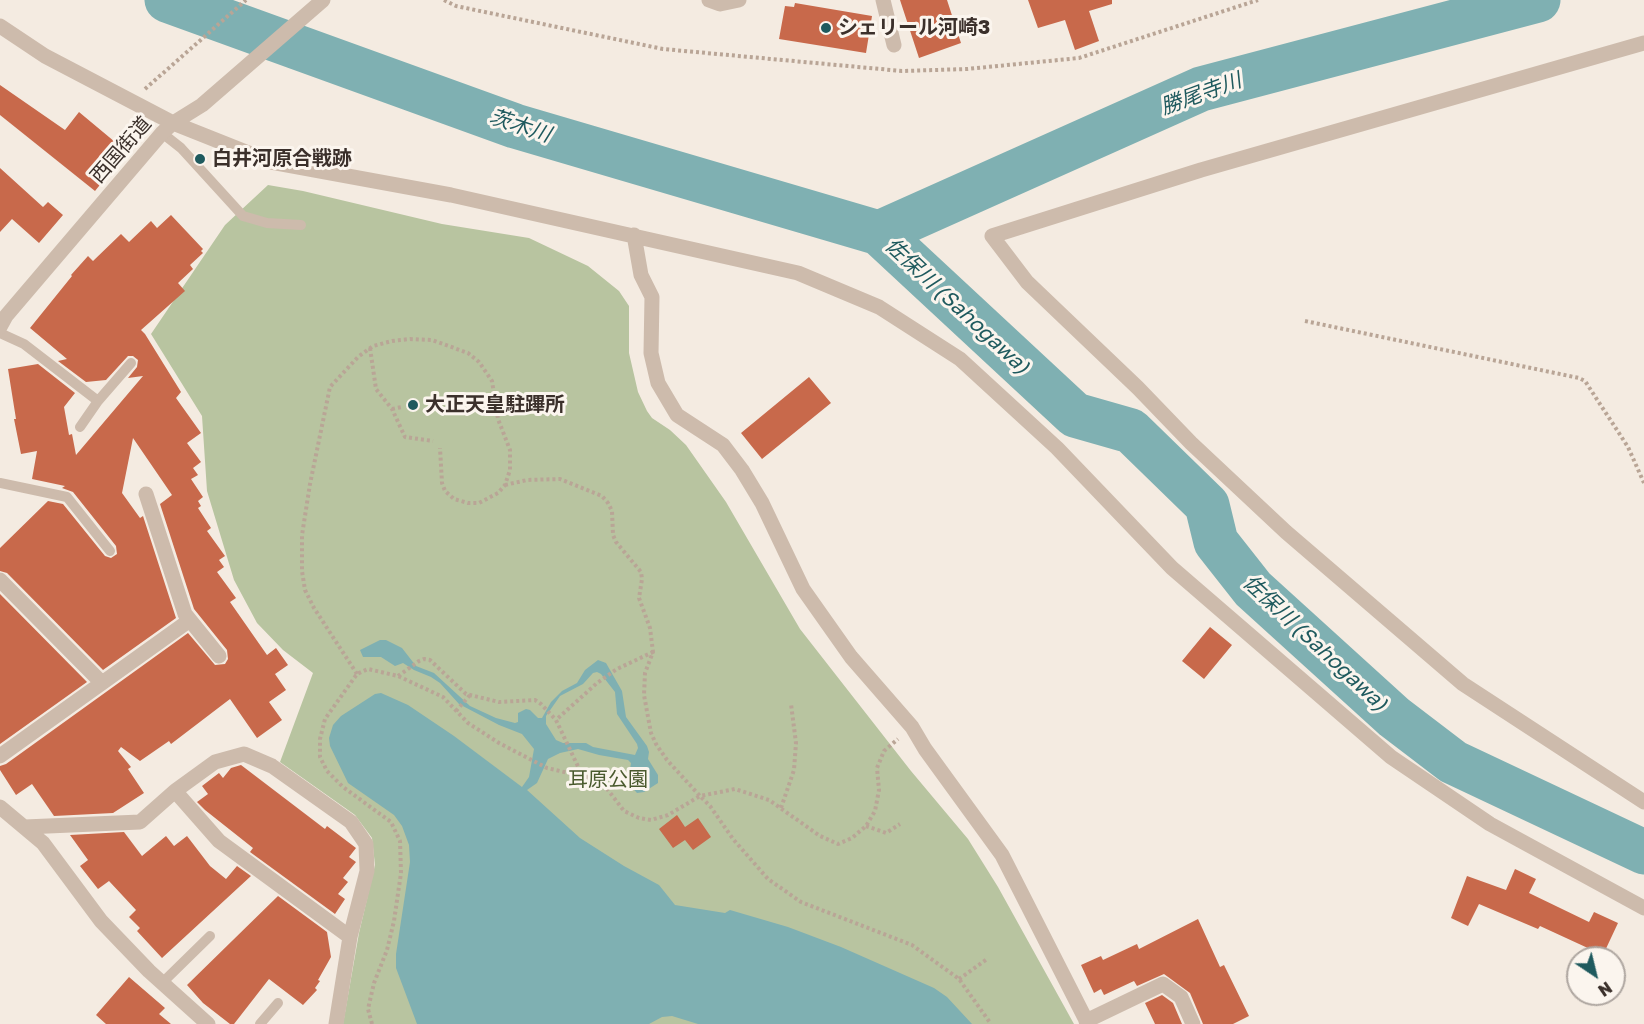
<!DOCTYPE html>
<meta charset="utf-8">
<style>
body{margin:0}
#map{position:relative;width:1644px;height:1024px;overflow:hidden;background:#f4ebe1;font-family:"Golos Text",sans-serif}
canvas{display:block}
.north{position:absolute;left:1566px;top:946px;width:60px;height:60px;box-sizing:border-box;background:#fbf5ee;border:2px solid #aea6a0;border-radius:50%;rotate:145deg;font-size:16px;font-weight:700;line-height:24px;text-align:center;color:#3b302b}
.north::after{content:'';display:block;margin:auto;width:21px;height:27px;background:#1f5a5e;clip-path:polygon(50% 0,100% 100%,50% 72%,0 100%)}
</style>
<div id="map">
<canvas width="1644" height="1024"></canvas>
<div class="north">N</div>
</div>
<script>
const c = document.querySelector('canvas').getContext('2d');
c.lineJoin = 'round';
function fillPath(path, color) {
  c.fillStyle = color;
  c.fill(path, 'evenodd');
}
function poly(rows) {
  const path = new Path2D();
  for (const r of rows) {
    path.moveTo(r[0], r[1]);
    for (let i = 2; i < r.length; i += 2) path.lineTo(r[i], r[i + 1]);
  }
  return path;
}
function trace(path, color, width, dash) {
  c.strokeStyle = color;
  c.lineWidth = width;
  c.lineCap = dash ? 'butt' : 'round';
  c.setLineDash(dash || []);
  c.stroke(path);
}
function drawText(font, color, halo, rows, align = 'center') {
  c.font = font + ' "Golos Text","Noto Sans JP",sans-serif';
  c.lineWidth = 6;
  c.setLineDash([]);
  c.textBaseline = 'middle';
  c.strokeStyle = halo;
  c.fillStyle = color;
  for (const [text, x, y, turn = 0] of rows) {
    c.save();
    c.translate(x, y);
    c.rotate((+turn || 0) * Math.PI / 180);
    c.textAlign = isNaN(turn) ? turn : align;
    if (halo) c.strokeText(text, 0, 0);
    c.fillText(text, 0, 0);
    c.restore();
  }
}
fillPath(poly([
 [268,185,303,191,442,224,529,238,588,266,619,291,629,306,629,353,638,392,647,411,652,418,670,430,686,445,726,502,800,629,911,771,968,839,998,887,1074,1024,343,1024,359,933,375,865,372,838,355,815,280,762,313,673,283,650,257,623,234,580,207,491,202,416,151,334,225,225]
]), '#b8c4a0');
fillPath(poly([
 [380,640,386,640,402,648,416,666,434,673,470,706,496,718,515,723,518,722,518,713,526,709,530,710,538,718,542,718,551,702,562,691,577,683,585,670,598,660,606,663,622,691,626,717,647,746,649,752,648,759,658,775,658,783,644,792,637,793,628,783,631,763,628,760,599,755,578,749,560,753,548,759,537,783,527,790,580,838,624,866,659,885,675,905,725,913,730,910,788,927,841,947,934,988,947,997,972,1024,698,1024,672,1016,662,1017,649,1024,417,1024,396,968,396,954,410,862,409,845,402,826,394,815,348,783,330,746,329,738,333,725,341,716,375,694,381,693,408,705,454,736,522,787,529,777,534,749,522,734,499,725,459,704,440,683,431,677,414,670,403,663,395,666,381,657,363,657,360,650],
 [597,672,601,674,615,692,617,714,637,744,638,748,635,755,593,747,586,743,563,743,556,740,546,724,546,716,560,696,583,684,593,673]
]), '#7fb0b2');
trace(poly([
 [167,0,515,126,879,233,1075,415,1131,431,1207,505,1216,542,1253,589,1394,717,1453,762,1644,852],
 [879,233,1201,89,1538,0]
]), '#7fb0b2', 45);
fillPath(poly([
 [900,0,947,0,961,43,919,58],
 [1028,0,1112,0,1112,4,1089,11,1099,41,1075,50,1065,20,1038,28],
 [795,3,872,16,866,53,779,39,785,6,794,7],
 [0,85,65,130,79,112,115,142,95,166,107,176,95,191,0,115],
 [0,168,43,207,48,202,63,215,39,243,12,219,0,232],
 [171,215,203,249,201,251,203,253,190,265,193,269,178,283,185,291,141,330,145,334,181,392,176,398,201,433,187,443,201,462,193,468,198,475,191,479,203,497,198,501,201,506,198,508,211,528,207,531,225,556,219,560,224,567,217,572,236,598,230,602,267,655,276,648,288,665,275,674,286,690,269,702,282,720,257,738,230,699,171,744,169,741,140,761,121,747,118,751,131,767,128,769,144,793,113,813,54,816,32,784,16,795,0,770,0,766,6,764,188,633,215,665,225,664,228,659,227,650,194,609,160,504,172,495,133,438,122,493,140,518,143,516,176,618,103,670,7,573,0,571,0,548,48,501,63,504,105,556,111,558,117,554,116,546,73,492,62,488,65,486,32,479,37,451,21,454,14,419,16,419,8,369,38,364,75,393,64,407,69,435,72,434,76,455,143,376,128,378,137,367,138,360,133,356,128,356,106,380,86,382,58,361,67,359,30,328,72,276,71,275,88,256,93,261,121,234,129,242,151,221,157,228],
 [809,377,831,403,762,459,741,433],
 [0,594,87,682,0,744],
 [1210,627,1232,645,1204,679,1182,661],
 [241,765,325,829,327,826,356,848,349,857,356,862,343,878,348,882,338,894,345,899,335,914,250,852,253,848,205,810,197,802,208,794,202,786,219,773,223,778,231,768],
 [677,815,685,827,698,818,711,837,693,850,685,840,673,848,659,829],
 [124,832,142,856,166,836,174,846,187,836,210,866,226,879,237,866,251,876,162,958,137,931,140,928,129,917,136,910,109,881,98,889,80,866,88,860,70,835],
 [1515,869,1536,879,1529,893,1589,922,1594,912,1618,923,1603,955,1540,926,1538,929,1479,904,1468,926,1451,918,1467,876,1506,890],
 [278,896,327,932,331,957,318,980,320,981,315,988,317,990,303,1005,269,979,234,1024,230,1024,203,1003,187,985],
 [1198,919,1220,967,1224,965,1249,1016,1233,1024,1203,1024,1190,993,1164,974,1137,986,1134,981,1104,995,1101,989,1094,993,1081,965,1101,956,1103,960,1137,944,1139,949],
 [129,977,165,1008,159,1014,171,1024,106,1024,96,1015],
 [1162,995,1173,1003,1182,1024,1155,1024,1145,1003]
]), '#c8694b');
trace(poly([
 [444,0,456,6,663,49,902,71,967,69,1079,58,1258,0],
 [145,89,246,0],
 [1305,321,1579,378,1585,381,1628,447,1644,483],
 [370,348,376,389,392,409,405,437,433,441],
 [392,409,402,407],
 [505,485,527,480,560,479,602,496,608,503,612,511,613,535,616,542,641,572,642,579,639,598,650,628,653,652,645,673,644,695,651,733,656,744,667,760,700,796,735,789,769,800,820,836,838,844,852,838,866,826,875,811,879,790,877,768,884,751,898,739],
 [357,674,314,608,305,590,302,571,302,535,310,484,330,387,358,357,373,346,392,341,410,339,432,340,468,353,479,362,492,381,498,419,510,450,510,470,505,485,498,493,479,503,468,503,454,499,445,491,442,483,440,448],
 [398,676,419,661,424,659,430,660,466,694,499,702,535,700,541,704,556,720],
 [456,711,470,695],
 [583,777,556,720,597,683,617,669,653,652],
 [781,808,794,770,796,743,791,704],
 [866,826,886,833,900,824],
 [959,979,987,959],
 [372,1024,368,1009,374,983,387,950,394,921,401,873,400,841,391,822,343,787,327,771,320,757,320,739,325,719,357,674,368,669,398,676,443,697,468,723,499,743,547,768,590,778,608,790,624,811,639,818,651,820,668,815,700,796,710,806,733,839,768,879,801,902,912,945,959,979,991,1024]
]), '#b9a596', 4, [3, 3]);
trace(poly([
 [162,133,181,148,243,216,267,223,301,225],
 [0,333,24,344,98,401],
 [80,427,98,401,131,363],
 [0,483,67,497,110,551],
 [162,983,210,936],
 [260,1024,278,1003]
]), '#cdbbac', 10);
trace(poly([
 [709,0,720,4,739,0],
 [883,0,894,45],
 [0,26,45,56,173,123,271,162,451,195,798,273,879,307,960,359,1057,448,1172,568,1391,757,1490,824,1644,908],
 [1644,43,1201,170,992,236,1027,282,1138,388,1191,443,1286,532,1463,684,1644,802],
 [634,235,641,275,652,297,651,353,658,383,677,415,723,445,742,470,762,503,803,589,851,657,912,727,925,749,1002,855,1088,1024],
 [0,327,6,316,162,133,173,123,202,105,323,0],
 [146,494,185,614,219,656],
 [0,580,102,683,0,756],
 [102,683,190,620],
 [175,791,215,762,244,754,272,766,351,822,366,844,367,871,350,937,336,1024],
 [0,807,43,843,101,921,149,971,208,1024],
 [25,827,140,822,175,791,219,841,350,937],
 [1086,1021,1163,984,1181,997,1193,1024]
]), '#cdbbac', 15);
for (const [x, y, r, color] of [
 [826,28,6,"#1f5a5e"],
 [200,159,6,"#1f5a5e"],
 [413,405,6,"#1f5a5e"]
]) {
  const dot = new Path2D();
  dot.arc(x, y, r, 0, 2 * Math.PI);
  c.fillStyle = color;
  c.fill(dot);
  trace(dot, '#fbf5ee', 2);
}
drawText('bold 20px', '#3b302b', '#fbf5ee', [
 ["シェリール河崎3",838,28],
 ["白井河原合戦跡",212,159],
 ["大正天皇駐蹕所",425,405]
], 'left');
drawText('20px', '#3b302b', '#fbf5ee', [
 ["西国街道",121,150,-49]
]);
drawText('20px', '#4a5a2e', '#fbf5ee', [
 ["耳原公園",608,780]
]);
drawText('italic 21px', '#1f5a5e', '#fbf5ee', [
 ["勝尾寺川",1201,94,-20],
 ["茨木川",520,126,18],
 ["佐保川 (Sahogawa)",957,306,43],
 ["佐保川 (Sahogawa)",1315,643,43]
]);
</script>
